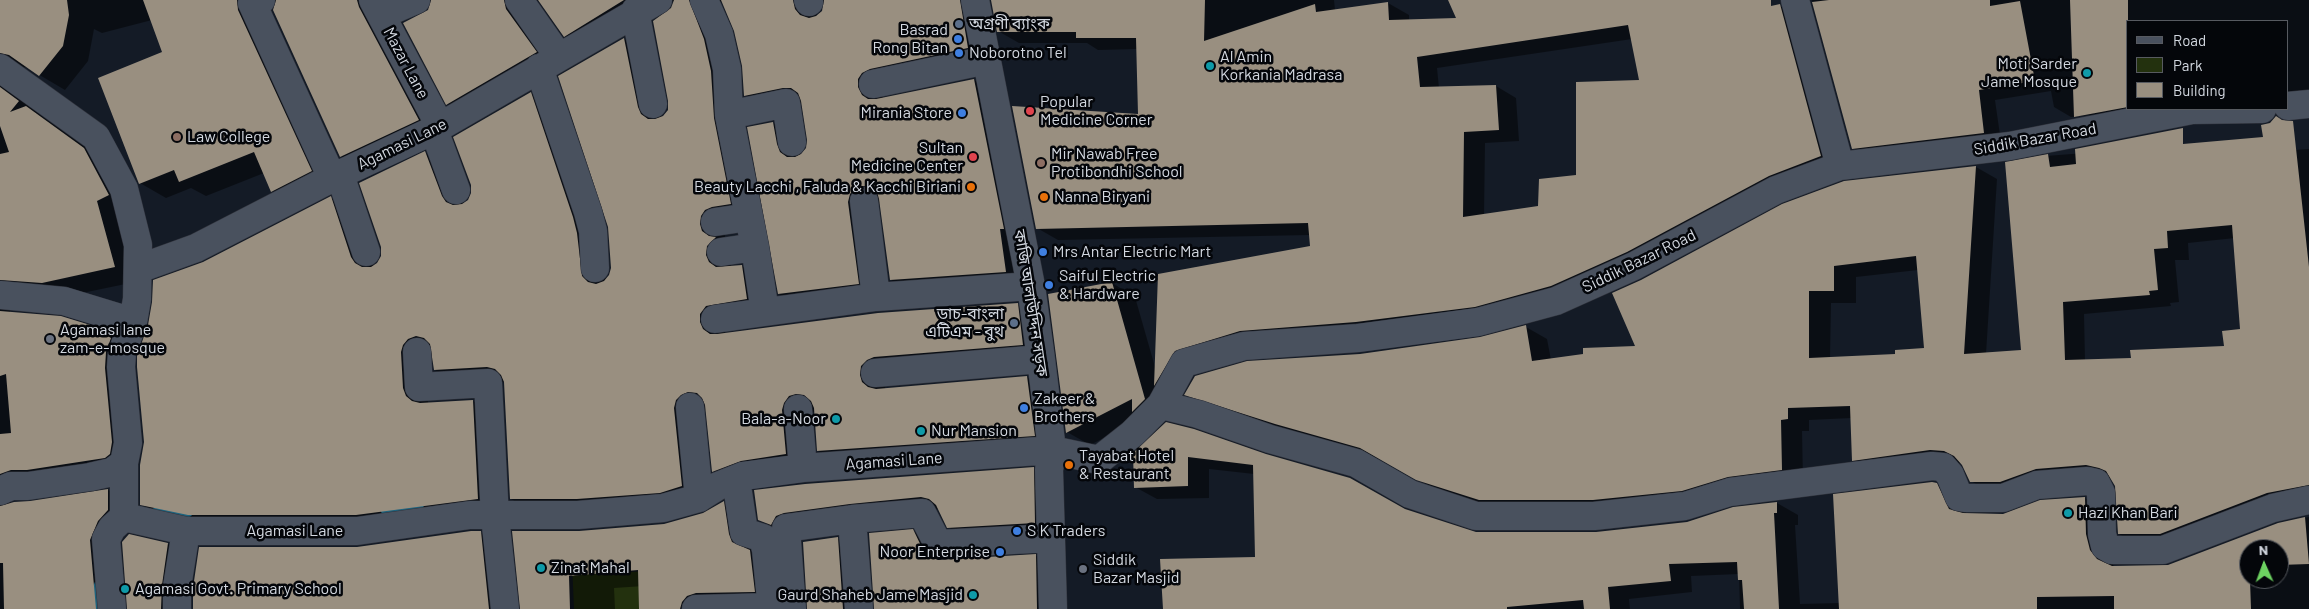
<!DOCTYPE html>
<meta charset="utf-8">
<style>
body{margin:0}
#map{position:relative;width:2309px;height:609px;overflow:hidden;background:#141b26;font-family:Barlow,sans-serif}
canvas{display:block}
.legend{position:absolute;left:2126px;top:20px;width:162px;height:90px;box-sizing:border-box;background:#04060a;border:1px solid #575a60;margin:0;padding:6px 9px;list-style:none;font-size:15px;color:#d3d8e0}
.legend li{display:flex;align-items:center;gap:10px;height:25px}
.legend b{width:25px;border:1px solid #575a60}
.north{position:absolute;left:2239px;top:539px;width:50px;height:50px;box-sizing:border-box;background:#04060a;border:1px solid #575a60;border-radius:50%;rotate:358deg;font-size:14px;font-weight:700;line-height:20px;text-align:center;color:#d3d8e0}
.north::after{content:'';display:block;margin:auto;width:18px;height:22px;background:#6dd361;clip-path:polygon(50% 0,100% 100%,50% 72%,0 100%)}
</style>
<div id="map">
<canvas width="2309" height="609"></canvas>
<ul class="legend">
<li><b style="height:6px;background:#49515e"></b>Road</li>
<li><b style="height:14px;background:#23310e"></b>Park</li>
<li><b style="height:14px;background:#998f80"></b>Building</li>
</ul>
<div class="north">N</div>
</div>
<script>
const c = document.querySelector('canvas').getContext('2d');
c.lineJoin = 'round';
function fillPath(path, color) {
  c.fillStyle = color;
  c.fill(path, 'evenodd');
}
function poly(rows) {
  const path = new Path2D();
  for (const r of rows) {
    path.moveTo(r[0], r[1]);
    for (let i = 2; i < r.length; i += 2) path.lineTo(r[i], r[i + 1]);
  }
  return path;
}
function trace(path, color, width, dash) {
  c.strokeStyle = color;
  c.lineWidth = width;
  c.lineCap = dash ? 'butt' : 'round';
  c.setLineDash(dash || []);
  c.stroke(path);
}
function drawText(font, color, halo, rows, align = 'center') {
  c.font = font + ' Barlow,"Noto Sans Bengali",sans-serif';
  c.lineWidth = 5;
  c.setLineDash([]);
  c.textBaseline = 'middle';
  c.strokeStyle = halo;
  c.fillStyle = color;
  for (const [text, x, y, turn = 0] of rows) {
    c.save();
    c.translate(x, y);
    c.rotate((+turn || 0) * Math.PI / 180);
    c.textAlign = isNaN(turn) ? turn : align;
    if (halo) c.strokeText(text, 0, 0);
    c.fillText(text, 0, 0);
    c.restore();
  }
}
fillPath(poly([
 [594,540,597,575,655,570,676,609,574,609,572,563]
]), '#23310e');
fillPath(poly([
 [0,0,393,0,391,1,444,134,366,171,341,156,279,1,266,7,336,186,298,205,272,191,264,173,206,196,191,188,166,198,140,183,164,53,152,20,102,33,94,29,88,61,65,90,26,67,19,68,11,91,43,117,109,164,140,281,10,308,10,313,99,329,125,344,131,367,137,457,13,496,10,504,108,490,133,505,115,555,120,609,0,609],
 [399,0,539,0,536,1,561,67,473,118,447,104,429,11,433,2,414,9],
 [540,0,827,0,820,6,816,18,823,11,827,0,985,0,993,62,883,93,883,99,974,80,1000,95,1031,286,916,294,891,280,881,201,875,209,883,298,805,308,779,294,773,123,798,138,801,157,808,149,809,140,803,103,770,110,745,95,743,65,734,27,722,1,716,6,755,218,725,231,725,240,731,261,731,268,742,266,767,281,725,328,725,335,1017,304,1043,319,1048,359,886,381,885,389,1027,377,1052,392,1059,450,844,465,818,451,815,410,809,417,811,469,738,485,713,471,707,408,701,415,707,501,536,513,511,499,505,382,460,384,435,370,433,354,428,359,426,367,428,403,473,401,498,415,503,513,382,529,166,519,141,504,204,263,331,198,356,212,374,266,378,264,425,153,450,167,464,204,469,201,531,93,556,108,603,249,606,280,610,276,612,268,609,227,560,77,624,39,649,54,662,118,669,109,674,1,651,13,590,50,565,36],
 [992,0,1334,0,1335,10,1388,3,1409,15,1409,21,1457,19,1449,0,1715,0,1718,24,1780,6,1800,18,1841,168,1572,297,1195,362,1145,417,1090,445,1067,432,1112,283,1135,297,1155,367,1160,275,1312,247,1310,235,1058,240,1037,228,1140,116,1137,49,1098,50,1087,43,1019,43,998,31],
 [1632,39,1640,81,1578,176,1539,207,1484,216,1485,143,1519,141,1516,98,1496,86,1439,88,1437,68],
 [1812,0,2309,0,2309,99,2288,106,2288,21,2128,21,2128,109,2146,109,2071,117,2054,107,2051,91,1995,100,2001,142,1870,158,1853,148],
 [2187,145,2206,156,2309,149,2309,501,2141,546,2119,534,2118,492,2112,478,2058,481,1993,494,1971,481,1962,463,1874,472,1853,460,1852,418,1809,420,1809,431,1802,431,1803,481,1501,512,1439,491,1383,460,1297,436,1207,406,1186,394,1360,355,1480,339,1526,327,1547,339,1551,360,1637,347,1976,167,1997,179,1986,354,2022,351,2046,156],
 [2235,238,2241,330,2225,347,2132,359,2085,361,2084,314,2171,306,2170,303,2179,302,2175,260,2189,260,2188,243],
 [1918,270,1926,349,1897,355,1830,358,1831,303,1856,303,1856,277],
 [1166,424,1404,510,1476,533,1596,533,1687,523,1734,509,1777,503,1798,515,1798,525,1795,525,1800,604,1840,603,1936,484,1958,497,1967,515,2004,515,2041,502,2085,498,2107,510,2108,551,2114,567,2169,566,2278,524,2309,517,2309,609,1740,609,1739,574,1691,576,1692,592,1629,599,1630,609,1164,609,1256,558,1254,474,1209,469,1209,498,1157,499,1135,487],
 [2249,549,2279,549,2279,579,2249,579],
 [1033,468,1054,480,1056,535,970,539,948,527,939,509,872,515,781,532,759,519,755,491],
 [724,502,749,517,779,606,661,609,659,585,614,588,615,609,522,609,579,532,664,525,704,514],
 [913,531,938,546,946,560,1036,556,1061,570,1062,609,876,609],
 [480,532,506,547,513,609,193,609,200,548,357,548],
 [837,538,863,553,867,609,809,609],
 [168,544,193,559,187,609,129,609]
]), '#0007');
trace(poly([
 [385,509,420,510],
 [155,513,188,512],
 [96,609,99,585]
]), '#1d637e', 10);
fillPath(poly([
 [0,0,67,0,69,15,63,46,39,76,9,55,0,53],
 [143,0,237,0,238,10,312,171,271,192,254,152,179,182,174,170,139,184,98,78,162,52],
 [276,0,357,0,359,7,419,120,340,157,273,10],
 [431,0,504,0,506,9,537,52,446,105,403,23,428,10],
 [538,0,624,0,564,37],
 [674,0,689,0,704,39,711,71,714,118,731,204,712,207,705,210,701,216,700,224,702,231,709,236,716,237,707,246,706,255,709,262,716,267,742,265,747,299,706,306,700,314,700,322,703,329,710,334,717,334,878,313,1018,303,1023,345,874,357,867,360,861,366,860,375,862,382,868,387,876,389,1027,376,1035,436,817,451,814,408,811,401,804,395,796,394,789,396,784,403,782,410,786,454,741,461,712,472,705,405,702,398,697,393,688,392,681,395,676,400,674,408,682,486,660,493,577,499,510,499,504,382,501,375,495,369,487,367,434,370,430,344,424,338,416,336,408,339,403,345,401,352,403,388,406,396,412,401,420,403,473,400,478,499,356,515,188,515,140,505,140,465,144,442,137,367,137,356,148,325,152,302,153,280,203,262,331,196,351,257,355,263,362,267,371,267,377,263,381,256,381,247,359,183,425,151,442,196,446,202,453,205,462,204,468,200,471,193,471,185,453,137,531,92,573,217,577,233,582,276,588,282,596,284,604,281,609,275,611,268,608,227,558,76,624,38,638,107,641,114,648,119,655,119,663,116,668,110,668,101,653,21,671,8],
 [721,0,793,0,795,9,800,15,809,18,816,16,822,11,824,0,960,0,968,48,870,69,862,73,858,79,858,87,862,95,868,99,876,99,974,79,1004,229,1000,229,1006,272,890,280,879,199,877,192,870,187,863,186,854,189,850,194,848,202,859,284,778,294,747,127,773,122,777,144,780,152,787,157,795,157,801,154,806,148,807,140,801,101,798,93,791,88,783,88,744,96,742,66,734,31],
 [991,0,1205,0,1204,41,1315,4,1316,12,1388,2,1389,20,1456,18,1448,0,1771,0,1771,6,1780,4,1821,156,1769,176,1627,252,1551,286,1475,307,1356,322,1240,331,1175,351,1154,386,1158,274,1310,246,1308,223,1036,229,1012,106,1138,114,1136,38,1076,38,1076,32,997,32],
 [1628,25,1639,80,1576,82,1576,175,1539,179,1538,206,1463,217,1464,132,1499,130,1496,85,1420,87,1417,57],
 [1829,0,1990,0,1990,6,2020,1,2035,81,1979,90,1984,133,1852,149,1812,2],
 [2070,0,2128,0,2128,107,2074,117],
 [0,87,19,101,10,112,26,106,84,148,109,195,97,201,115,267,42,283,0,280,0,154,9,152,0,126],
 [2276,116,2282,120,2293,121,2309,267,2309,485,2267,493,2160,534,2118,534,2115,486,2106,471,2099,468,2086,465,2036,469,2000,482,1970,482,1962,465,1954,456,1944,451,1930,450,1852,461,1850,406,1788,408,1788,419,1781,420,1782,470,1728,477,1682,491,1593,500,1479,500,1416,480,1360,448,1275,424,1184,395,1195,376,1247,361,1360,354,1480,337,1526,325,1532,361,1583,354,1583,348,1635,346,1612,293,1641,280,1782,204,1844,181,1976,166,1964,354,2021,350,2005,162,2048,154,2050,167,2076,164,2075,149,2183,128,2183,144,2263,137,2261,125,2270,123],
 [2232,225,2240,329,2222,331,2224,346,2130,350,2131,358,2065,360,2063,302,2150,295,2149,291,2158,290,2154,249,2168,248,2167,231],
 [1916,256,1924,348,1895,350,1895,354,1809,358,1809,291,1834,291,1834,266],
 [1112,282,1145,399,1132,412,1132,399,1066,433,1048,294],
 [0,311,61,316,100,328,111,338,106,352,105,368,112,442,110,454,105,458,27,470,11,470,0,474,0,434,11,433,6,374,0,376],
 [1166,422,1194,429,1266,454,1350,478,1405,509,1476,532,1596,532,1687,522,1733,507,1777,502,1777,513,1774,513,1779,609,1744,609,1742,580,1738,580,1737,562,1669,564,1671,581,1608,587,1610,609,1584,609,1583,600,1507,607,1507,609,1163,609,1160,559,1255,557,1253,465,1188,457,1188,486,1134,488,1133,453],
 [1034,467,1035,523,947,528,936,505,929,499,921,497,850,504,784,513,776,516,771,525,758,520,754,490,805,484],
 [1932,482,1937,483,1949,509,1963,513,2003,514,2040,500,2085,497,2086,534,2090,550,2097,559,2112,566,2168,565,2278,523,2305,517,2309,564,2279,565,2279,549,2249,549,2249,579,2272,579,2250,580,2251,609,2114,609,2114,596,2037,597,2037,609,1839,609,1833,494],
 [108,489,108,510,98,521,90,540,96,609,4,609,3,563,0,563,0,506,14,502,30,501],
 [724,501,729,534,732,542,750,550,755,592,696,593,687,596,682,602,680,609,639,609,638,570,569,576,570,609,520,609,512,531,579,531,664,524,703,513],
 [913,529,924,552,930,557,938,560,1036,554,1037,609,874,609,869,533],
 [471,531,481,531,489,609,193,609,193,588,199,547,357,547],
 [129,534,168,543,162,585,161,609,127,609,122,542],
 [838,537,843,609,807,609,803,542]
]), '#998f80');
const minor = poly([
 [261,0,252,3,332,178],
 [373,0,440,126],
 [519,0,559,57],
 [704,0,719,34,727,69,729,115,755,247],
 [808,0,809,2],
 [975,0,1031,286,1041,359,1052,450,1049,470,1053,609],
 [1795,0,1840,166],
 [635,11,653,104],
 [381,15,416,0],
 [0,68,96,137,124,189,138,245,137,299,133,322,122,353,121,367,128,443,124,463,112,472,90,477,28,486,11,486,0,491],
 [539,68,588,212,593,231,595,268],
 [873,84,987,60],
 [2288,106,2309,104],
 [729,115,786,103,792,142],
 [434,130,456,190],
 [340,175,366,252],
 [864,201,876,297],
 [715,222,749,217],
 [721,252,755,247,765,312,876,297,1031,286],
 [138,269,196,248,332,178,434,130,658,0],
 [0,295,64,301,133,322],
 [715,319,765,312],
 [417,352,419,387,488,383,495,517,505,609],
 [875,373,1041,359],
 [1161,405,1198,414,1270,439,1356,463,1410,494,1476,516,1594,516,1685,506,1730,492,1932,466,1943,467,1950,475,1959,497,1965,498,2003,498,2037,485,2087,481,2096,483,2101,493,2102,534,2105,546,2112,550,2163,550,2273,508,2309,500],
 [690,407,699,498],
 [798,409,803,468],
 [736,479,744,532,763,538,766,550,772,609],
 [124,517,186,531,357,531,470,515,578,515,663,508,699,498,718,486,743,476,803,468,1052,450,1099,460,1132,434,1161,405,1184,363,1244,346,1358,338,1478,322,1556,301,1634,266,1776,190,1840,166,2010,146,2192,110,2262,109],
 [852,519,859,609],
 [112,609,106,539,112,528,124,517,124,463],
 [177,609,177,587,186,531],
 [696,609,772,607],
 [792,609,786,528,852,519,922,513,938,544,1051,538]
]);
trace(minor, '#31343d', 29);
trace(minor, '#49515e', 28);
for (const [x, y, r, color] of [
 [959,24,5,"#5c6f8a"],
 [958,39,5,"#3f7fe0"],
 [959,53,5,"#3f7fe0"],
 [1210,66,5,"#0f9aa8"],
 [2087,73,5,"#0f9aa8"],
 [1030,111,5,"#e0444e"],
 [962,113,5,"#3f7fe0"],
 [177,137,5,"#8d6e63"],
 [973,157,5,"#e0444e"],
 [1041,163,5,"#8d6e63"],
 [971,187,5,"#e8710a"],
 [1044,197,5,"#e8710a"],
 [1043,252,5,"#3f7fe0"],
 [1049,285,5,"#3f7fe0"],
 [1014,323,5,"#5c6f8a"],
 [50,339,5,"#6b7280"],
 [1024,408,5,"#3f7fe0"],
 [836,419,5,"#0f9aa8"],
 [921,431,5,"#0f9aa8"],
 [1069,465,5,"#e8710a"],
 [2068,513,5,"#0f9aa8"],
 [1017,531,5,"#3f7fe0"],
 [1000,552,5,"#3f7fe0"],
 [541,568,5,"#0f9aa8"],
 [1083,569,5,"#6b7280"],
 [125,589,5,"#0f9aa8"],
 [973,595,5,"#0f9aa8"]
]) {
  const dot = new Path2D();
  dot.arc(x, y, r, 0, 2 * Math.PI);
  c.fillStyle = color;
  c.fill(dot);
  trace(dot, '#04060a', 2);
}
drawText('16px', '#d3d8e0', '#04060a', [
 ["অগ্রণী ব্যাংক",969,24],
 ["Basrad",948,30,"right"],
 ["Rong Bitan",948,48,"right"],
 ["Noborotno Tel",969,53],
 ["Al Amin",1220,57],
 ["Korkania Madrasa",1220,75],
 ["Moti Sarder",2077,64,"right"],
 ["Jame Mosque",2077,82,"right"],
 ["Popular",1040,102],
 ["Medicine Corner",1040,120],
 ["Mirania Store",952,113,"right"],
 ["Law College",187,137],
 ["Sultan",963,148,"right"],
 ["Medicine Center",963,166,"right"],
 ["Mir Nawab Free",1051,154],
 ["Protibondhi School",1051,172],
 ["Beauty Lacchi , Faluda & Kacchi Biriani",961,187,"right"],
 ["Nanna Biryani",1054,197],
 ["Mrs Antar Electric Mart",1053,252],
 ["Saiful Electric",1059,276],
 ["& Hardware",1059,294],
 ["ডাচ-বাংলা",1004,314,"right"],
 ["এটিএম - বুথ",1004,332,"right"],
 ["Agamasi lane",60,330],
 ["zam-e-mosque",60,348],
 ["Zakeer &",1034,399],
 ["Brothers",1034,417],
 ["Bala-a-Noor",826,419,"right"],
 ["Nur Mansion",931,431],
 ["Tayabat Hotel",1079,456],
 ["& Restaurant",1079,474],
 ["Hazi Khan Bari",2078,513],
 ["S K Traders",1027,531],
 ["Noor Enterprise",990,552,"right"],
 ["Siddik",1093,560],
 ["Bazar Masjid",1093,578],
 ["Zinat Mahal",551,568],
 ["Agamasi Govt. Primary School",135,589],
 ["Gaurd Shaheb Jame Masjid",963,595,"right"]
], 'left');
drawText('16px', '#d3d8e0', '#04060a', [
 ["Mazar Lane",406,63,62],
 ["Siddik Bazar Road",2035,139,-10],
 ["Agamasi Lane",402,144,-26],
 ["Siddik Bazar Road",1639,261,-26],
 ["কাজি আলাউদ্দিন সড়ক",1031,303,81],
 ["Agamasi Lane",894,461,-4],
 ["Agamasi Lane",295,531]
]);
</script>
